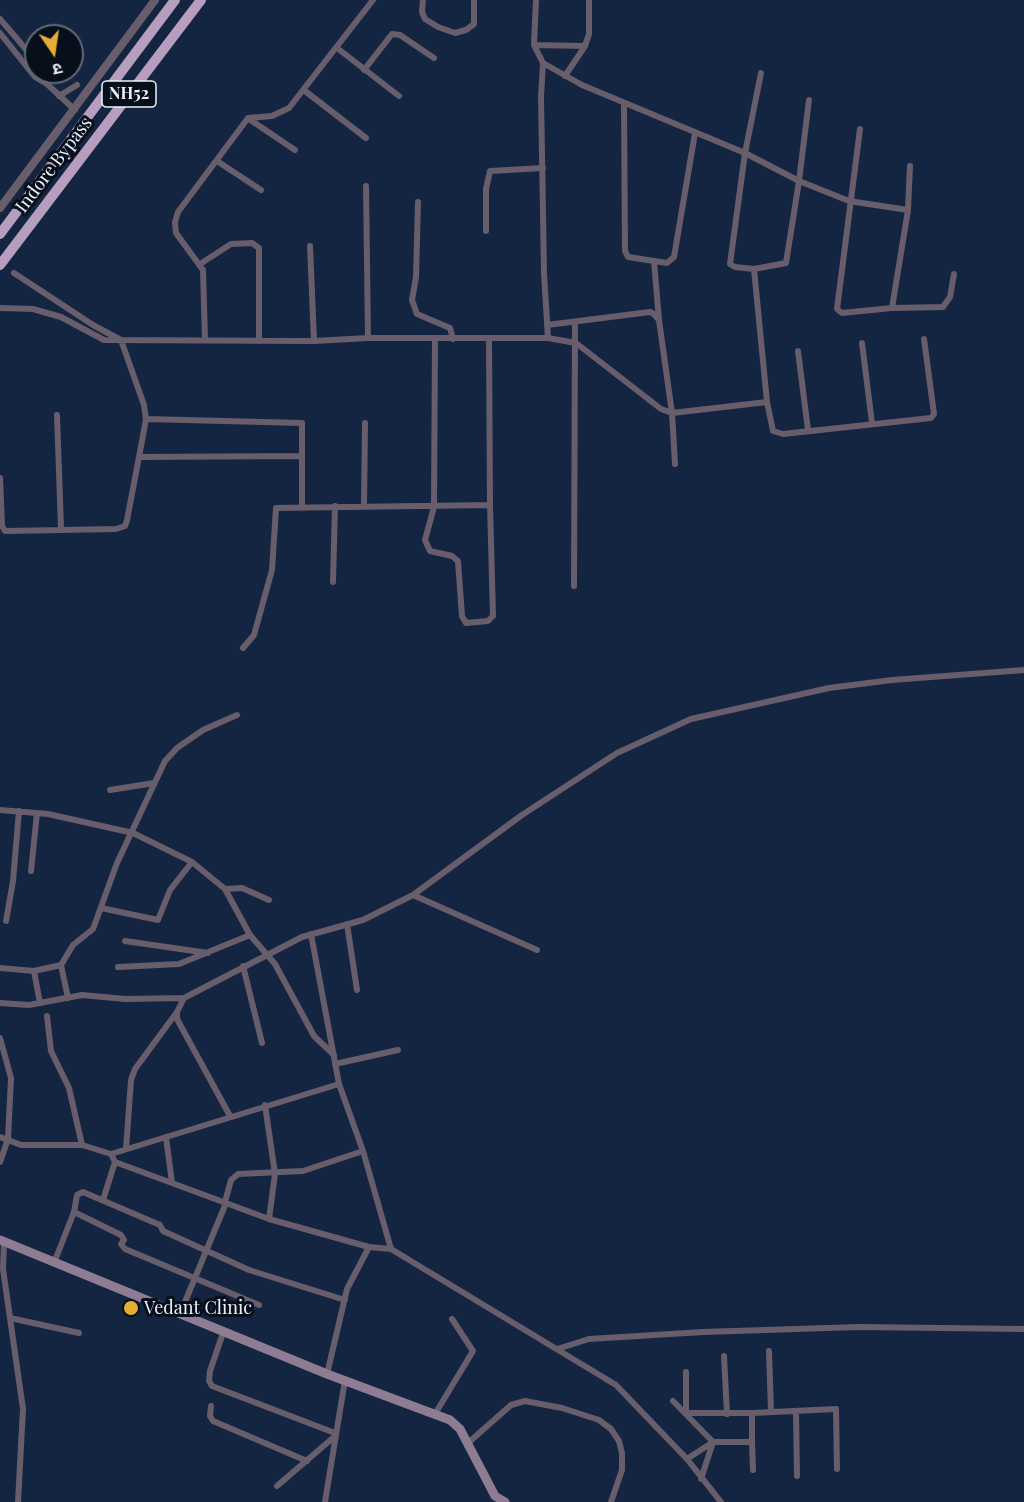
<!DOCTYPE html>
<meta charset="utf-8">
<style>
body{margin:0}
#map{position:relative;width:1024px;height:1502px;overflow:hidden;background:#142541;font-family:"Playfair Display","Noto Sans Devanagari",serif}
canvas{display:block}
.north{position:absolute;left:24px;top:24px;width:60px;height:60px;box-sizing:border-box;background:#070f1b;border:2px solid #636a76;border-radius:50%;rotate:167deg;font-size:16px;font-weight:700;line-height:24px;text-align:center;color:#ecf3ff}
.north::after{content:'';display:block;margin:auto;width:21px;height:27px;background:#e7ac36;clip-path:polygon(50% 0,100% 100%,50% 72%,0 100%)}
</style>
<div id="map">
<canvas width="1024" height="1502"></canvas>
<div class="north">उ</div>
</div>
<script>
const c = document.querySelector('canvas').getContext('2d');
c.lineJoin = 'round';
function poly(rows) {
  const path = new Path2D();
  for (const r of rows) {
    path.moveTo(r[0], r[1]);
    for (let i = 2; i < r.length; i += 2) path.lineTo(r[i], r[i + 1]);
  }
  return path;
}
function trace(path, color, width, dash) {
  c.strokeStyle = color;
  c.lineWidth = width;
  c.lineCap = dash ? 'butt' : 'round';
  c.setLineDash(dash || []);
  c.stroke(path);
}
function drawText(font, color, halo, rows, align = 'center') {
  c.font = font + ' "Playfair Display",serif';
  c.lineWidth = 6;
  c.setLineDash([]);
  c.textBaseline = 'middle';
  c.strokeStyle = halo;
  c.fillStyle = color;
  for (const [text, x, y, turn = 0] of rows) {
    c.save();
    c.translate(x, y);
    c.rotate((+turn || 0) * Math.PI / 180);
    c.textAlign = isNaN(turn) ? turn : align;
    if (halo) c.strokeText(text, 0, 0);
    c.fillText(text, 0, 0);
    c.restore();
  }
}
trace(poly([
 [423,0,422,12,425,19,438,27,455,33,466,30,474,24,474,0],
 [536,0,534,45,543,63,541,97,544,273,548,338],
 [0,19,36,61],
 [0,33,35,77,47,84,75,110],
 [534,45,585,46],
 [337,48,399,96],
 [543,63,582,85,745,153,761,73],
 [364,70,392,34,400,35,434,58],
 [43,72,47,84],
 [565,76,585,46,589,34,589,0],
 [305,91,366,138],
 [59,96,77,85],
 [624,103,625,251,628,257,667,263,674,257,695,133],
 [249,119,295,150],
 [860,129,837,309,842,313,892,308],
 [217,161,261,190],
 [910,166,908,210,892,308,943,307,950,297,954,274],
 [366,186,368,338],
 [418,202,416,277,412,300,417,314,450,328,453,339],
 [486,231,486,189,490,171,543,168],
 [310,246,314,341],
 [654,261,659,320],
 [200,264,231,244,252,243,259,248,259,341],
 [754,269,735,267,730,264,745,153,799,181,809,100],
 [14,273,93,325,121,340,144,405,146,419,139,457,301,456],
 [0,308,33,309,61,317,104,340,314,341,368,338,548,338,576,343,661,409,672,413,767,402,773,431,783,434,931,418,934,414,924,339],
 [547,325,650,312,654,314,659,320,672,413,675,464],
 [435,339,434,507,425,540,430,551,452,556,458,561,462,616,466,623,488,621,493,616,490,505],
 [205,340,203,270,176,233,175,222,178,212,248,118,272,116,289,108,373,0],
 [862,343,872,423],
 [798,351,808,430],
 [767,402,754,269,786,263,799,181,849,201,908,210],
 [57,415,61,528],
 [146,419,302,423,302,506],
 [0,478,2,526,5,531,116,529,125,526,127,520,139,457],
 [364,506,365,423],
 [333,582,335,506],
 [574,586,575,322],
 [243,648,254,635,272,570,276,508,490,505,489,338],
 [110,790,154,783],
 [0,810,48,814,133,833,192,862,225,889,250,935,275,964,314,1036,334,1055],
 [31,871,37,813],
 [225,889,242,888,269,900],
 [413,895,522,815,617,753,691,719,829,688,892,680,1024,670],
 [101,908,158,920,170,890,192,862],
 [6,921,13,881,19,811],
 [347,924,357,990],
 [311,934,339,1084,363,1151,391,1249],
 [125,941,208,953],
 [61,965,68,998],
 [243,966,262,1043],
 [118,967,179,964,250,935],
 [0,968,34,971,61,965,73,945,93,929,117,863,165,761,177,748,203,730,237,715],
 [34,971,40,1003],
 [184,998,177,1012,177,1019,230,1116],
 [0,1003,29,1005,82,995,125,999,184,998,302,937,363,920,413,895,537,950],
 [47,1016,51,1051,69,1088,82,1145],
 [0,1038,11,1078,8,1139,0,1162],
 [335,1064,398,1050],
 [265,1105,275,1174,269,1219],
 [0,1137,21,1145,82,1145,111,1154,339,1084],
 [166,1137,172,1183],
 [126,1149,131,1080,135,1069,177,1012],
 [111,1154,115,1162,226,1203],
 [103,1200,115,1162],
 [225,1202,231,1180,238,1174,303,1171,363,1151],
 [74,1212,121,1235,124,1240,121,1244,125,1249,259,1305],
 [4,1243,3,1269,23,1409,18,1502],
 [54,1263,74,1212,77,1195,83,1192,160,1225,163,1231,249,1270,345,1300],
 [180,1314,226,1203,269,1219,369,1247,391,1249,616,1385,687,1459,721,1502],
 [10,1318,79,1333],
 [223,1333,210,1371,209,1381,212,1386,335,1433],
 [557,1349,589,1339,703,1332,858,1327,1024,1329],
 [769,1351,771,1412],
 [724,1356,727,1414],
 [686,1372,686,1413,752,1413],
 [327,1374,347,1289,369,1247],
 [673,1401,713,1442,687,1459],
 [211,1406,210,1416,213,1421,307,1461],
 [796,1411,797,1476],
 [435,1414,473,1351,452,1319],
 [752,1442,753,1470],
 [468,1443,511,1405,525,1401,562,1408,599,1420,611,1429,619,1441,622,1453,622,1470,611,1502],
 [701,1479,713,1442,752,1442,752,1413,836,1409,837,1469],
 [277,1486,334,1437],
 [325,1502,345,1380]
]), '#685d6b', 6);
trace(poly([
 [0,208,155,0]
]), '#685d6b', 8);
trace(poly([
 [0,1240,327,1374,450,1420,460,1429,495,1496,505,1502]
]), '#8e7c92', 9);
trace(poly([
 [0,234,175,0],
 [0,265,201,0]
]), '#b89ebe', 10);
for (const [x, y, r, color] of [
 [131,1308,8,"#e7ac36"]
]) {
  const dot = new Path2D();
  dot.arc(x, y, r, 0, 2 * Math.PI);
  c.fillStyle = color;
  c.fill(dot);
  trace(dot, '#070f1b', 2);
}
for (const [x, y, w] of [
 [129,94,54]
]) {
  const box = new Path2D();
  box.roundRect(x - w / 2, y - 13, w, 26, 4.5);
  c.fillStyle = '#070f1b';
  c.fill(box);
  trace(box, '#ecf3ff', 1.5);
}
drawText('bold 16px', '#ecf3ff', null, [
 ["NH52",129,94]
]);
drawText('18px', '#ecf3ff', '#070f1b', [
 ["Indore Bypass",54,165,-53]
]);
drawText('18px', '#ecf3ff', '#070f1b', [
 ["Vedant Clinic",144,1308]
], 'left');
</script>
